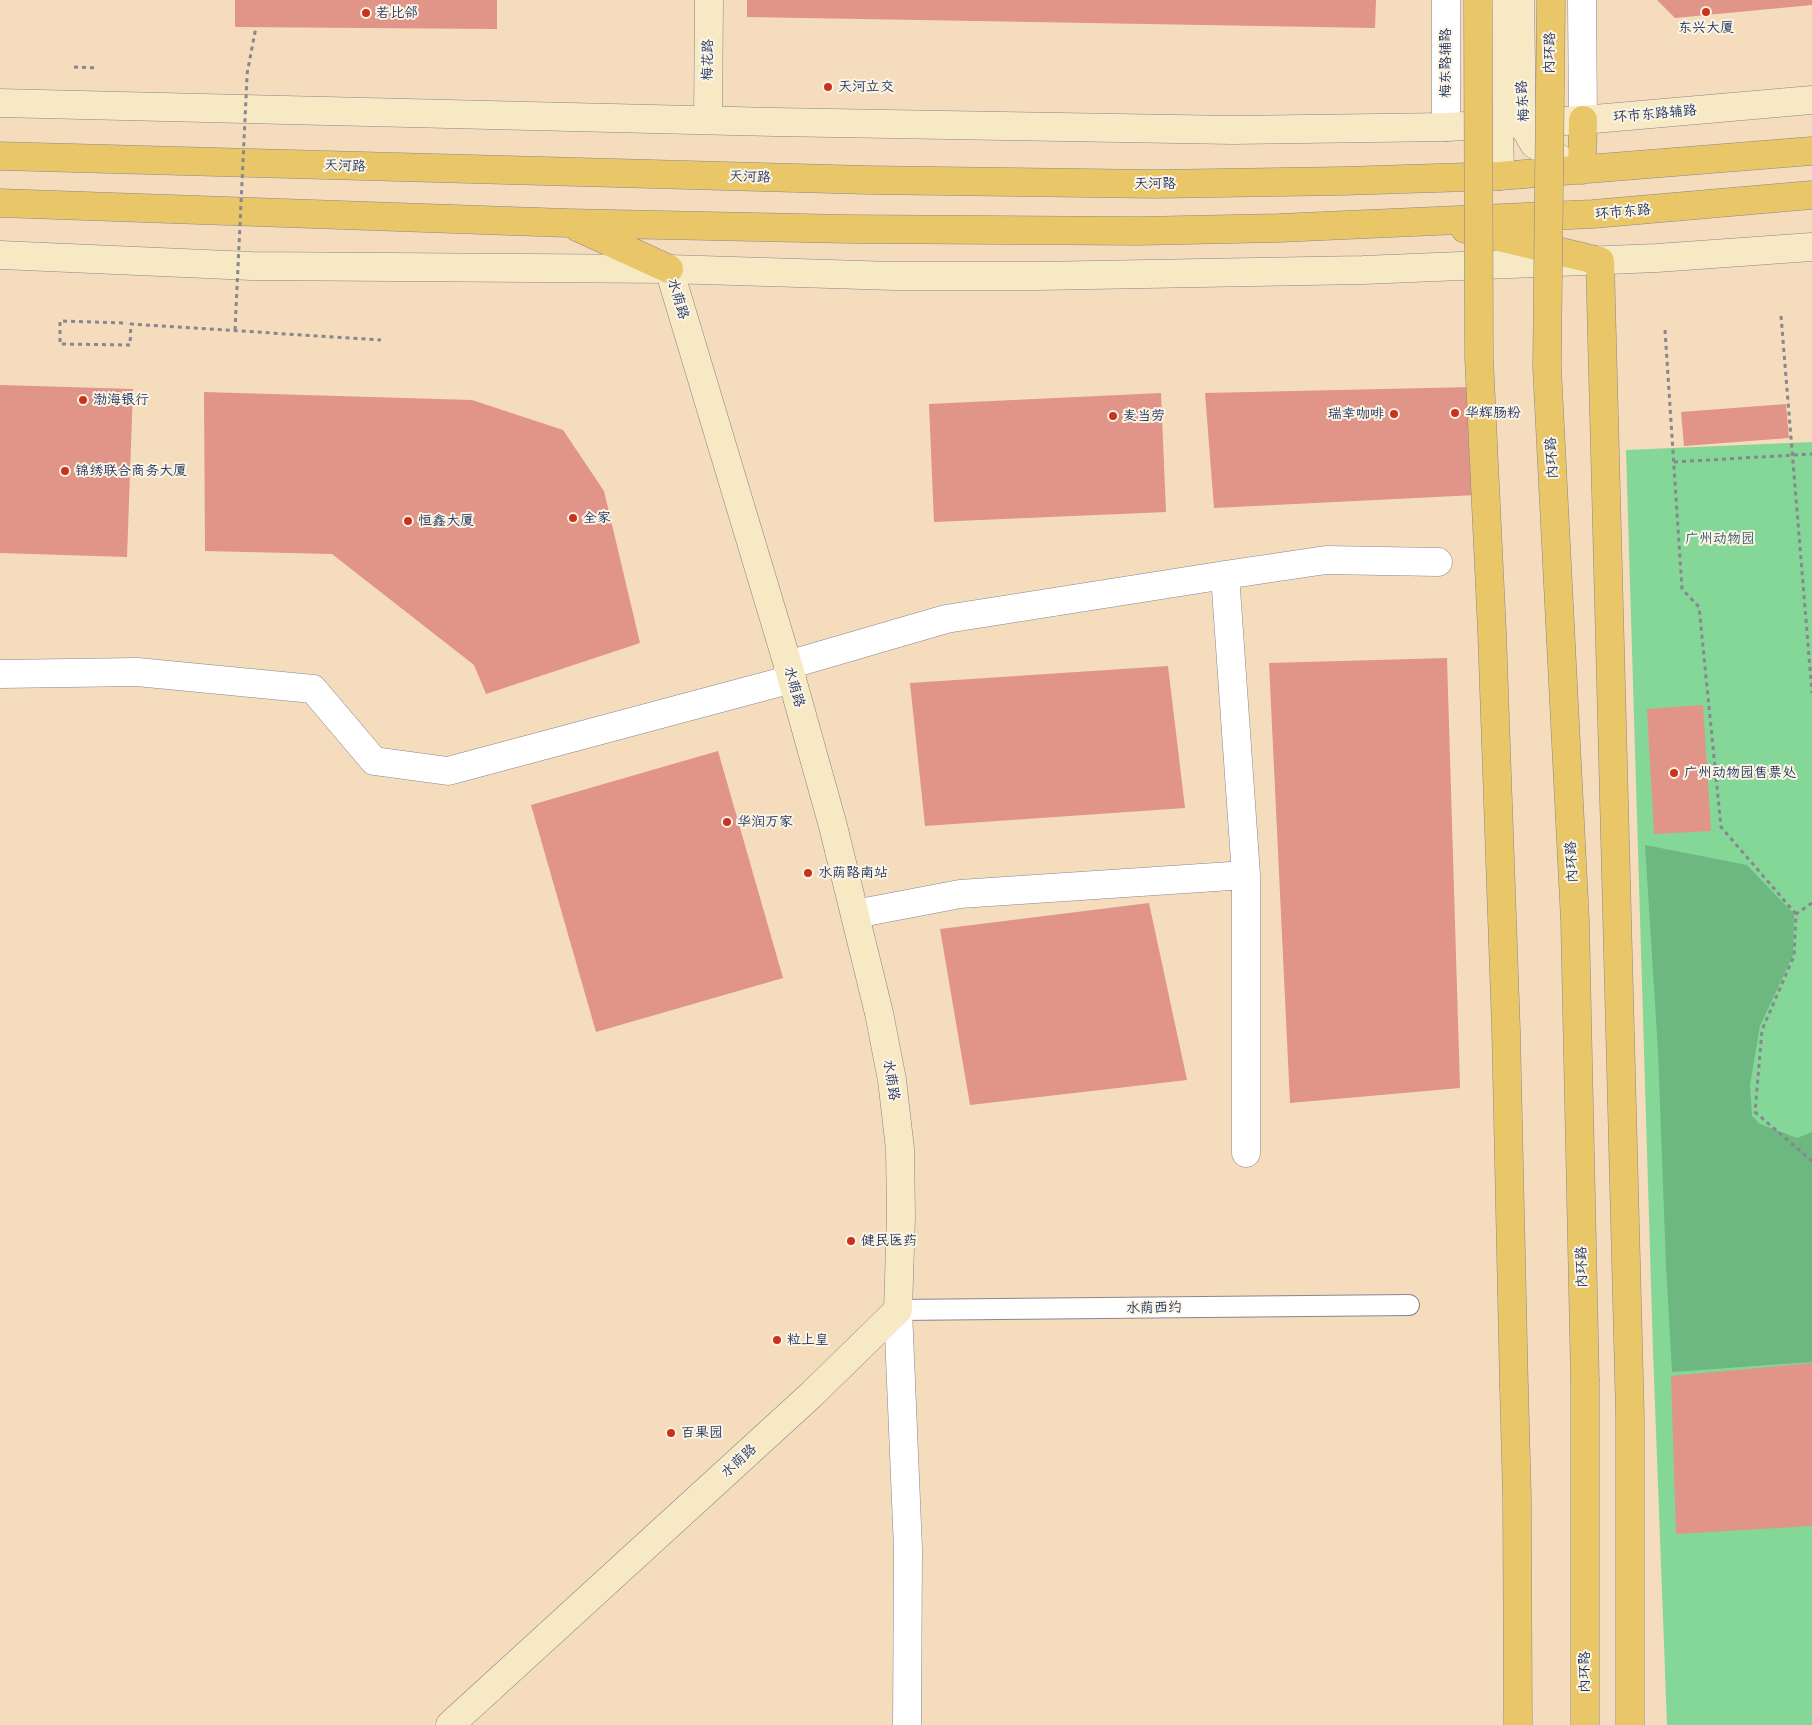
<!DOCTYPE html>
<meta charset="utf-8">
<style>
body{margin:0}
canvas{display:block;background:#f4dcbd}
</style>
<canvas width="1812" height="1725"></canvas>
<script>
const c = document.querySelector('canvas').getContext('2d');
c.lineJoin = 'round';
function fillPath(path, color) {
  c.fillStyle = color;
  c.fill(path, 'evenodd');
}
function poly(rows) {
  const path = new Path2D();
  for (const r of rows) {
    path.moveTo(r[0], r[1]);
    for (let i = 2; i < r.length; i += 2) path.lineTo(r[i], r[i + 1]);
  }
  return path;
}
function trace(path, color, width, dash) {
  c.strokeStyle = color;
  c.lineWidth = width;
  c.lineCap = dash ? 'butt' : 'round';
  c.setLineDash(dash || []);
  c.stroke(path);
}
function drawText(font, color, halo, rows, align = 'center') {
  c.font = font + ' "Comic Neue","LXGW WenKai TC",sans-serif';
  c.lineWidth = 4;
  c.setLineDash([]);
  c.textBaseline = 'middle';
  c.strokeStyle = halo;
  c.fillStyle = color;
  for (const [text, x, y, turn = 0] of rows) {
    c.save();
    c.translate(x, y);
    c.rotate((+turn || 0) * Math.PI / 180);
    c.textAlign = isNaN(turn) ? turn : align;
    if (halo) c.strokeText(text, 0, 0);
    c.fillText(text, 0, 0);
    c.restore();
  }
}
fillPath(poly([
 [1812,442,1812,1725,1667,1725,1653,1351,1626,450]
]), '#85d798');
fillPath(poly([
 [1645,845,1747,865,1794,914,1793,955,1760,1026,1750,1085,1752,1116,1760,1124,1797,1138,1812,1132,1812,1362,1672,1372,1666,1266,1658,1051]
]), '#6cb880');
fillPath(poly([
 [235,0,497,0,497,29,235,27],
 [747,0,1376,0,1375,28,747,17],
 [1657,0,1812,0,1812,5,1675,18],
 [0,385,133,389,127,557,0,553],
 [1472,387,1476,495,1214,508,1205,393],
 [204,392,472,400,563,430,604,491,640,643,486,694,474,665,332,554,205,551],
 [1161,393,1166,512,934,522,929,404],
 [1786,404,1789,438,1684,446,1681,412],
 [1447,658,1460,1088,1290,1103,1269,663],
 [1168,666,1185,808,925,826,910,683],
 [1703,705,1711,831,1654,834,1647,709],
 [718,751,783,978,596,1032,531,805],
 [1149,903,1187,1080,970,1105,940,929],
 [1812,1363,1812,1526,1676,1534,1671,1376]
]), '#e19488');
const lane = poly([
 [898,1310,1409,1305]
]);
const street = poly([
 [1446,0,1446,127],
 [1582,0,1583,120],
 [1225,575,1246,875,1246,1153],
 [788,665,946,619,1225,575,1326,560,1438,562],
 [0,674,137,672,313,689,374,761,448,771,792,679],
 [855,914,960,894,1246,875],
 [898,1310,908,1549,907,1725]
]);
const secondary = poly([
 [1497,0,1500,176],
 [1520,0,1522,123,1534,144,1567,163],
 [0,103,774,122,1233,130,1446,127,1583,120,1812,100],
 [708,120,709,0],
 [0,255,251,266,669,269,894,276,1038,276,1363,270,1657,258,1812,247],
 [450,1725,811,1395,898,1310,901,1216,900,1149,892,1080,879,1013,833,826,788,665,669,269]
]);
const highway = poly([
 [0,156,868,180,1156,184,1343,181,1500,176,1812,151],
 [1582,170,1583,120],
 [0,203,567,223,848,229,1139,231,1279,228,1593,214,1812,195],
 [577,227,669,269],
 [1465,229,1600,261,1630,1416,1630,1725],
 [1585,1382,1585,1725],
 [1514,1388,1517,1497,1518,1725]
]);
trace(lane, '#88868e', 22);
trace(street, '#88868e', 29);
trace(secondary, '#88868e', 29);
trace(highway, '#88868e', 29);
trace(poly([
 [74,67,97,68],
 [247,74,256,27],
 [1781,316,1812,693],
 [123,323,60,321,60,344,130,345,131,324,381,340],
 [1665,330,1682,589,1699,607,1721,827,1796,914],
 [1674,462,1812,454],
 [1812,903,1796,914,1794,956,1762,1030,1755,1112,1812,1161]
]), '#88868e', 3, [4, 4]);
trace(lane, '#fff', 20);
trace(street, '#fff', 28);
trace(secondary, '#f6e9c3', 28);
trace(highway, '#e9c769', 28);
const highwayBridge = poly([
 [1478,0,1479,358,1492,632,1506,1030,1514,1388],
 [1551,0,1547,367,1575,921,1585,1382]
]);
trace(highwayBridge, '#88868e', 29, []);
trace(poly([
 [235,330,247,77]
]), '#88868e', 3, [4, 4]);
trace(highwayBridge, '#e9c769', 28);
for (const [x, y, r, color] of [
 [1706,12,5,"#c8321e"],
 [366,13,5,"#c8321e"],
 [828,87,5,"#c8321e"],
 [83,400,5,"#c8321e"],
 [1455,413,5,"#c8321e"],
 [1394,414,5,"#c8321e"],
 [1113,416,5,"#c8321e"],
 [65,471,5,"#c8321e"],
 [573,518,5,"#c8321e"],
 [408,521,5,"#c8321e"],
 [1674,773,5,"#c8321e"],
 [727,822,5,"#c8321e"],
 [808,873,5,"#c8321e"],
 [851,1241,5,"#c8321e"],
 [777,1340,5,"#c8321e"],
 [671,1433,5,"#c8321e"]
]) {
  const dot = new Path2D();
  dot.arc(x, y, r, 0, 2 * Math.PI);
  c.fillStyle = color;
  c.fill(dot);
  trace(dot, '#fcf5e5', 2);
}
drawText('14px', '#1b2f5e', '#fcf5e5', [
 ["若比邻",376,13],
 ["东兴大厦",1706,28,"center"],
 ["天河立交",838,87],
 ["渤海银行",93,400],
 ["华辉肠粉",1465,413],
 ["瑞幸咖啡",1384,414,"right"],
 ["麦当劳",1123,416],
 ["锦绣联合商务大厦",75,471],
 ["全家",583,518],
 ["恒鑫大厦",418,521],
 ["广州动物园售票处",1684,773],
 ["华润万家",737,822],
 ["水荫路南站",818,873],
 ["健民医药",861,1241],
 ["粒上皇",787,1340],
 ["百果园",681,1433]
], 'left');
drawText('14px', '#1b2f5e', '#fcf5e5', [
 ["内环路",1550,53,-89],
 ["梅花路",708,60,-89],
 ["梅东路辅路",1446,63,-90],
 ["梅东路",1523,101,-94],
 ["环市东路辅路",1655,114,-5],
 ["天河路",345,166,2],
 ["天河路",750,177,2],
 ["天河路",1155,184],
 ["环市东路",1623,212,-5],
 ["水荫路",678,299,73],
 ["内环路",1552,458,-93],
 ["水荫路",794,687,74],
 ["内环路",1572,862,-93],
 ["水荫路",891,1080,81],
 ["内环路",1582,1267,-91],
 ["水荫西约",1154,1308,-1],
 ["水荫路",739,1461,-42],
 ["内环路",1585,1672,-90]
]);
drawText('14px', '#36596c', '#fcf5e5', [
 ["广州动物园",1720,539]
]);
</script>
